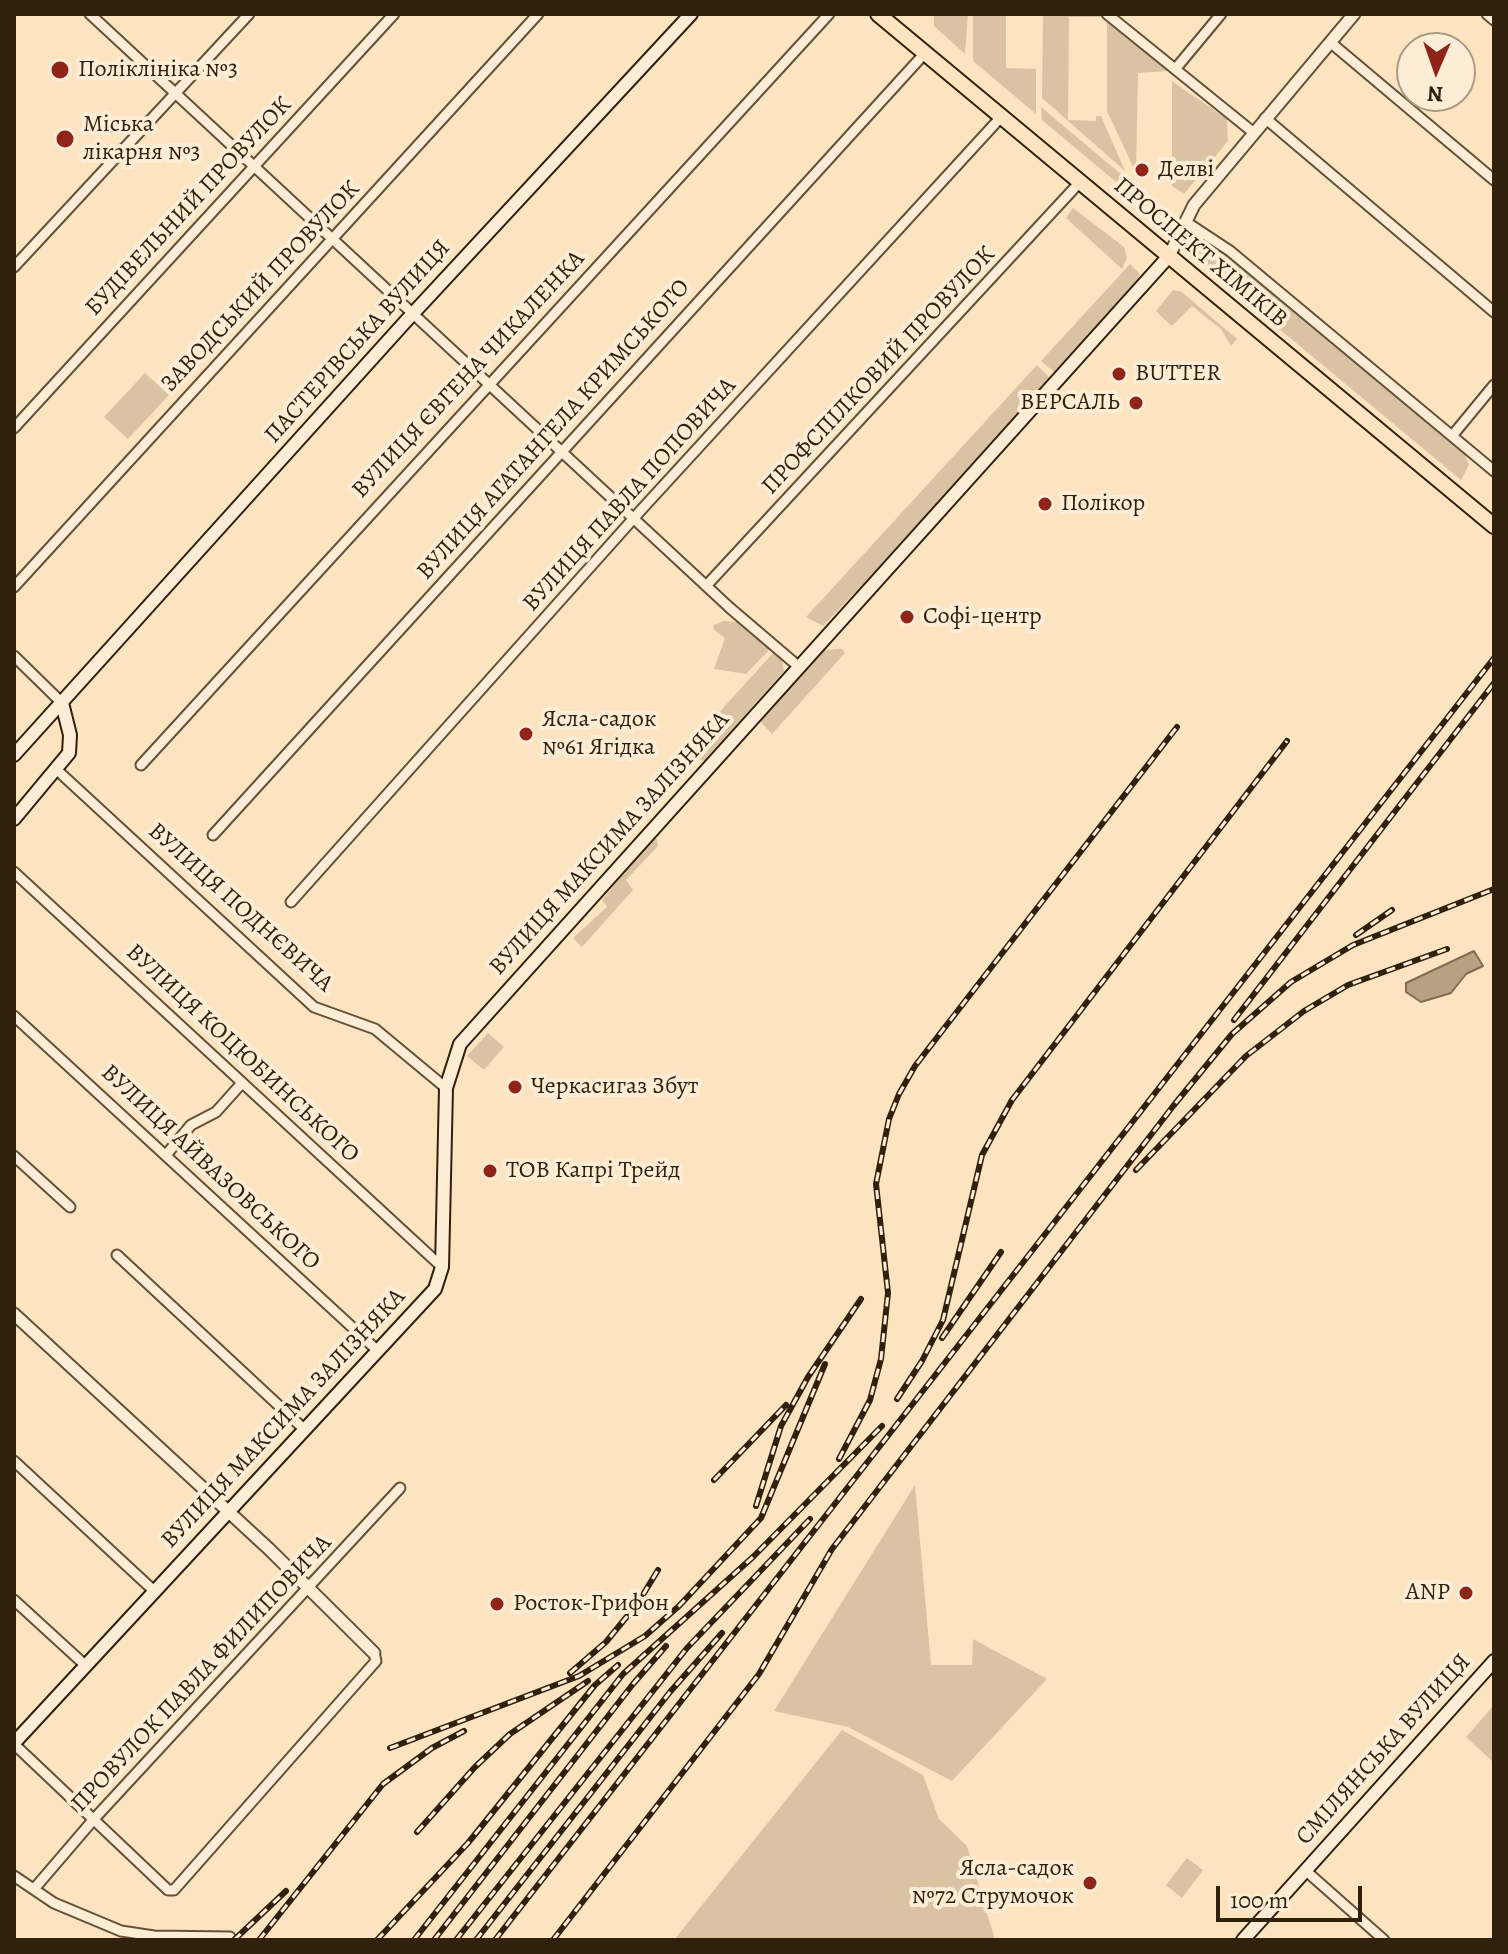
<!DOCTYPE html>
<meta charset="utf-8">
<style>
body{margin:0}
#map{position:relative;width:1508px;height:1954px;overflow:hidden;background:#fce4c1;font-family:Alegreya,serif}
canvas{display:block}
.frame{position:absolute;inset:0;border:16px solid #31200b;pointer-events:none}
.north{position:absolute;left:1396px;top:32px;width:80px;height:80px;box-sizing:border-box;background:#fdedd7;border:2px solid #ab9b85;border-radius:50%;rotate:182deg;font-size:22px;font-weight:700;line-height:32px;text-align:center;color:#31200b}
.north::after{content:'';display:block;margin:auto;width:28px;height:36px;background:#8f2418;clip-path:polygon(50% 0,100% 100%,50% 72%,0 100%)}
.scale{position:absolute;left:1216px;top:1886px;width:146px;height:36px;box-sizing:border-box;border:4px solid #31200b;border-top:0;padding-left:10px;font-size:24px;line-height:28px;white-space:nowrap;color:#31200b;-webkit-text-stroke:6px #fdedd7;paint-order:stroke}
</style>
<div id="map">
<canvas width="1508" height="1954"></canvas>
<div class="frame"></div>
<div class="north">N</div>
<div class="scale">100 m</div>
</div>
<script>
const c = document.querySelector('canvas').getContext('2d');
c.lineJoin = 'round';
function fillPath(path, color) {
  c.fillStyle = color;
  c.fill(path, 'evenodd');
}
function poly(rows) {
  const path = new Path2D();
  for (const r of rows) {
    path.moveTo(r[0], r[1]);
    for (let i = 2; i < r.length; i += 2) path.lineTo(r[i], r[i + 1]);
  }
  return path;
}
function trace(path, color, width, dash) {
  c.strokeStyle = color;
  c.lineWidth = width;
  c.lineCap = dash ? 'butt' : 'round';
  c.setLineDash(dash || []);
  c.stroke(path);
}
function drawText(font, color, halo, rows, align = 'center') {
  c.font = font + ' Alegreya,serif';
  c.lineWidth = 8;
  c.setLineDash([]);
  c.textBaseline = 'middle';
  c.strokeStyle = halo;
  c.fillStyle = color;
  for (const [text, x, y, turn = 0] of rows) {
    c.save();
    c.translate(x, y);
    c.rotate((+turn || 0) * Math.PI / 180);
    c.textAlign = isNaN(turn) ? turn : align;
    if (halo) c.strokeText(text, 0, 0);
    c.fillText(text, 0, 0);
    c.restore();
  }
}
fillPath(poly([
 [968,14,965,54,934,26,934,15],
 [973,14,1006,14,1006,68,1036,69,1036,114,973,61],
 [1043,14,1100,14,1100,17,1069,17,1068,120,1096,121,1096,116,1101,116,1125,171,1042,98],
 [1107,20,1168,71,1138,73,1136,173,1107,111],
 [1172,81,1227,119,1228,141,1184,194,1172,186],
 [1041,107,1122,175,1129,184,1128,192,1042,120],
 [1073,208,1124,247,1127,258,1122,269,1066,218],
 [1210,241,1464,453,1469,465,1461,480,1194,258,1199,242],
 [1130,264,1140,274,1136,283,1055,372,1048,367,1041,361],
 [1173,290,1182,292,1237,339,1231,346,1221,329,1192,306,1172,326,1165,320,1156,311],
 [1037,365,1050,378,901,544,823,626,806,617],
 [145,373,169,395,128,439,104,417],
 [723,621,738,622,770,649,746,674,714,669,725,638,713,629,714,625],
 [842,649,845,653,772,734,761,722,762,716,823,650],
 [774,652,782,660,784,671,704,761,682,753],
 [651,839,657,839,658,846,626,880,633,890,582,947,573,938,607,907,602,900],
 [488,1033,504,1047,484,1070,467,1056],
 [915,1485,931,1665,972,1665,973,1639,1047,1679,952,1781,848,1727,774,1711],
 [1494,1705,1494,1763,1466,1737],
 [842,1730,923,1775,939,1819,967,1846,995,1940,674,1940],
 [1187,1858,1203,1870,1182,1898,1166,1885]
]), '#d9c3a2');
const water = poly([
 [1474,951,1483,966,1466,974,1451,993,1421,1002,1406,992,1406,983,1474,951]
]);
fillPath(water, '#b7a183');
trace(water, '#816d53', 2);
const minor = poly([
 [90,14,730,608,798,666],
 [1107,14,1254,133],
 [1487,14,1494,20],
 [1330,42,1494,180],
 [1177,67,1221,14],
 [1265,118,1494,312],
 [1186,222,1230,251,1494,471],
 [14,267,249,14],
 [14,428,394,14],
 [1452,436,1494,385],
 [706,586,1080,182],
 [14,587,538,14],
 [14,656,62,703],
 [141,765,829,14],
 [57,770,314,1007,375,1029,446,1088],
 [213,835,925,53],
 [14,872,442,1267],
 [291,902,642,509,1002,116],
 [14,1016,378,1351],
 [166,1155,191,1125,216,1112,242,1083],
 [14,1156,70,1207],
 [117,1255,305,1430],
 [14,1461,153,1590],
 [14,1600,85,1665],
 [14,1744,168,1890,174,1890,376,1661,374,1653],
 [1305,1870,1384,1940],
 [14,1876,54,1903,121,1931,154,1936,230,1937],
 [34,1889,94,1819,400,1488]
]);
const tertiary = poly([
 [1169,256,1194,205,1354,14],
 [14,1314,269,1549,374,1653]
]);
const secondary = poly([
 [14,755,406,321,691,14],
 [14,819,69,753,70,735,62,703],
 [14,1743,435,1289,442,1267,446,1088,460,1044,1169,256],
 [1243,1940,1494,1661]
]);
const primary = poly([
 [878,14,1494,526]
]);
trace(minor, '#645138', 13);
trace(tertiary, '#645138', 15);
trace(secondary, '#31200b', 16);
trace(primary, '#31200b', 18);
trace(minor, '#fdedd7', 9);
trace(tertiary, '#fdedd7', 11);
trace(secondary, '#fdedd7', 12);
trace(primary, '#fce4c1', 14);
const rail = poly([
 [1356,935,1392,910],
 [1234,1020,1494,683],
 [1136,1170,1246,1056,1304,1011,1348,985,1447,949],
 [942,1338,1001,1252],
 [897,1399,922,1361,943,1320,982,1155,1012,1100,1287,741],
 [839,1459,870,1400,881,1359,888,1293,876,1184,889,1119,899,1094,915,1066,1177,727],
 [714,1480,786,1405],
 [756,1506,781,1426,808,1377,861,1299],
 [570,1673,606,1642,638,1603,658,1570],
 [390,1748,579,1676,645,1636,679,1606,761,1518,825,1364],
 [417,1832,475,1767,510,1734,588,1681],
 [234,1940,286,1891],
 [259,1940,383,1784,432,1748,464,1731],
 [377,1940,468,1843,595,1685,618,1665],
 [414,1940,623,1674,753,1557,882,1426],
 [434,1940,633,1684,666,1646],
 [456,1940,687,1648,810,1519],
 [476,1940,670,1692,722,1633],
 [495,1940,1494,658],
 [553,1940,759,1674,832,1549,1174,1105,1232,1034,1291,982,1353,945,1494,889]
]);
trace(rail, '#31200b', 6);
trace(rail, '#fdedd7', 3, [9]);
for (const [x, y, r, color] of [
 [60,70,10,"#8f2418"],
 [65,139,10,"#8f2418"],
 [1142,170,8,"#8f2418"],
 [1119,374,8,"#8f2418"],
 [1136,403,8,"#8f2418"],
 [1045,504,8,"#8f2418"],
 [907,617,8,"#8f2418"],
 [526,734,8,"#8f2418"],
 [515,1087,8,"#8f2418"],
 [490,1171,8,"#8f2418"],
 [1466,1593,8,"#8f2418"],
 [497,1604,8,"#8f2418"],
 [1090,1883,8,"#8f2418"]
]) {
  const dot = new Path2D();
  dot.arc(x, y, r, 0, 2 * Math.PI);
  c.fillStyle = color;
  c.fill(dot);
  trace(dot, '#fdedd7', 3);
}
drawText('24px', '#31200b', '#fdedd7', [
 ["Поліклініка №3",78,70],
 ["Міська",83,125],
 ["лікарня №3",83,153],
 ["Делві",1158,170],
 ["BUTTER",1135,374],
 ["ВЕРСАЛЬ",1120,403,"right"],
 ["Полікор",1061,504],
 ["Софі-центр",923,617],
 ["Ясла-садок",542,720],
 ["№61 Ягідка",542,748],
 ["Черкасигаз Збут",531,1087],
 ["ТОВ Капрі Трейд",506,1171],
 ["ANP",1450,1593,"right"],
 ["Росток-Грифон",513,1604],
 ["Ясла-садок",1074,1869,"right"],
 ["№72 Струмочок",1074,1897,"right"]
], 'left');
drawText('24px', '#31200b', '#fdedd7', [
 ["БУДІВЕЛЬНИЙ ПРОВУЛОК",189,207,-47],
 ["ПРОСПЕКТ ХІМІКІВ",1200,253,40],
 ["ЗАВОДСЬКИЙ ПРОВУЛОК",261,287,-47],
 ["ПАСТЕРІВСЬКА ВУЛИЦЯ",358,342,-48],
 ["ПРОФСПІЛКОВИЙ ПРОВУЛОК",879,371,-47],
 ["ВУЛИЦЯ ЄВГЕНА ЧИКАЛЕНКА",469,375,-47],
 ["ВУЛИЦЯ АГАТАНГЕЛА КРИМСЬКОГО",554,430,-48],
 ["ВУЛИЦЯ ПАВЛА ПОПОВИЧА",630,495,-48],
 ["ВУЛИЦЯ МАКСИМА ЗАЛІЗНЯКА",610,844,-48],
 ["ВУЛИЦЯ ПОДНЄВИЧА",240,908,42],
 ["ВУЛИЦЯ КОЦЮБИНСЬКОГО",242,1054,43],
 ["ВУЛИЦЯ АЙВАЗОВСЬКОГО",210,1168,43],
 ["ВУЛИЦЯ МАКСИМА ЗАЛІЗНЯКА",284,1419,-47],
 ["ПРОВУЛОК ПАВЛА ФИЛИПОВИЧА",202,1674,-47],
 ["СМІЛЯНСЬКА ВУЛИЦЯ",1384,1750,-48]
]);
</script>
